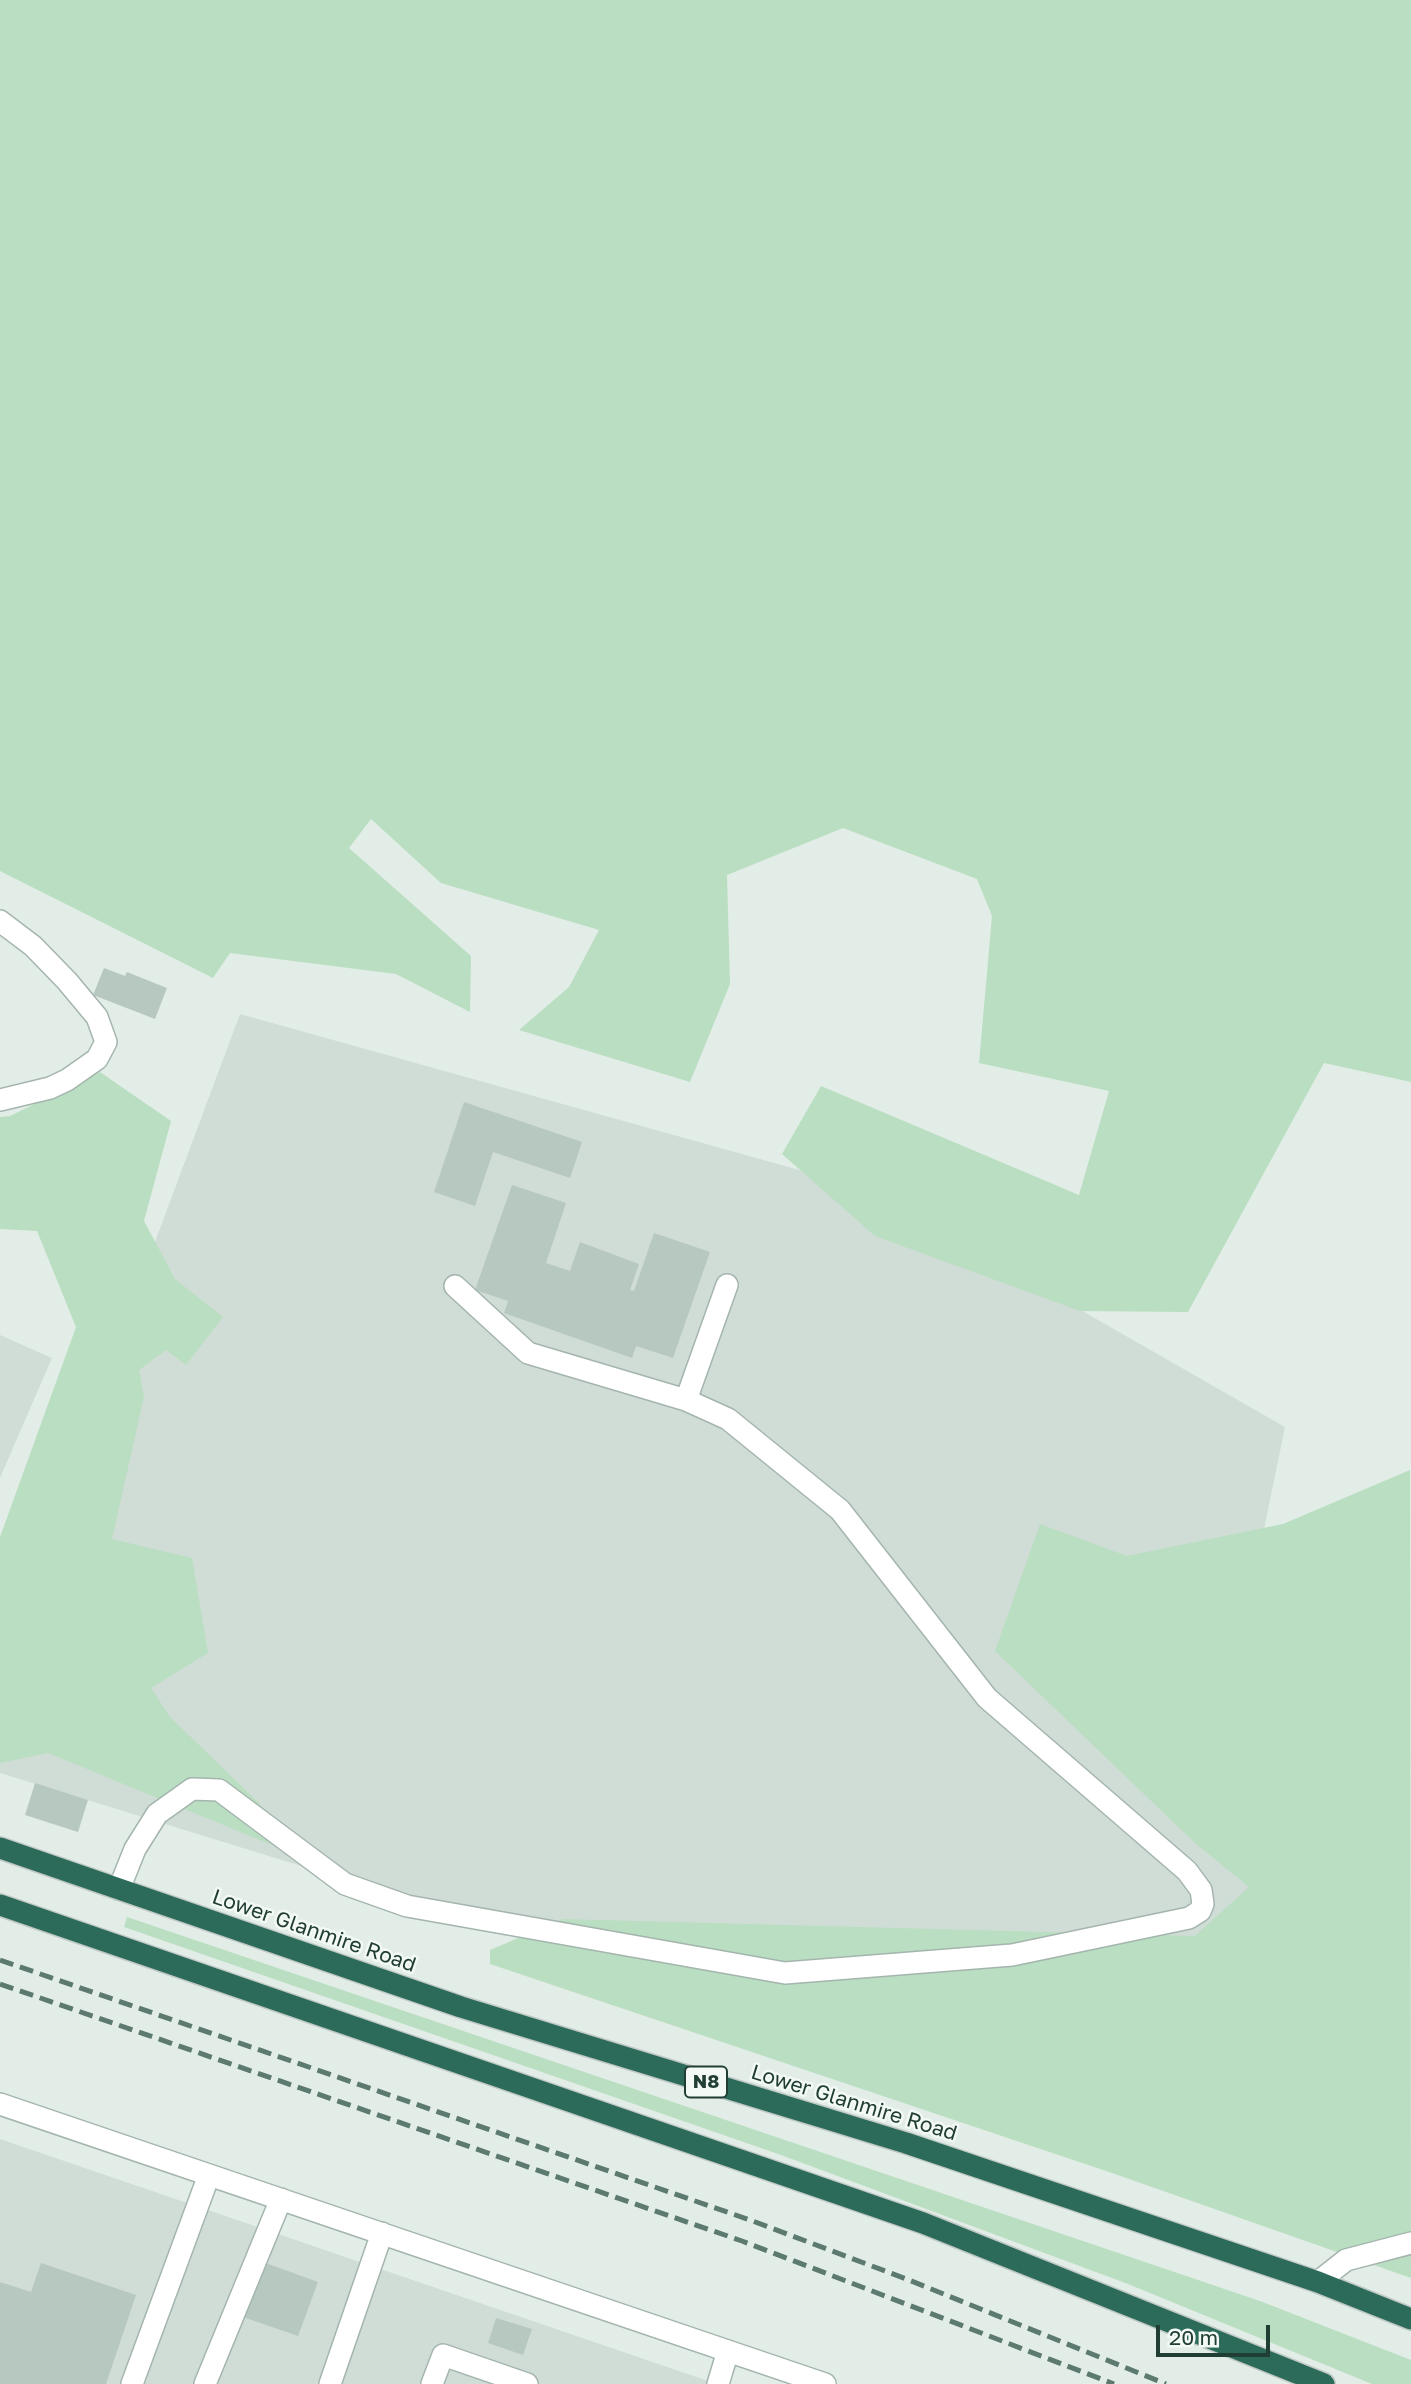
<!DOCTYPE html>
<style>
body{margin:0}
#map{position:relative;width:1411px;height:2384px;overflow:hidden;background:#e2ede7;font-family:"Golos Text",sans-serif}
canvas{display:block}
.scale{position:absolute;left:1156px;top:2325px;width:114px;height:32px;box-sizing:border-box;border:4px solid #213e34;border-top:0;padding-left:9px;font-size:21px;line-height:24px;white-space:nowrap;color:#213e34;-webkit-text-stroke:5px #f3f9f5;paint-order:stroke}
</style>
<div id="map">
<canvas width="1411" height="2384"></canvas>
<div class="scale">20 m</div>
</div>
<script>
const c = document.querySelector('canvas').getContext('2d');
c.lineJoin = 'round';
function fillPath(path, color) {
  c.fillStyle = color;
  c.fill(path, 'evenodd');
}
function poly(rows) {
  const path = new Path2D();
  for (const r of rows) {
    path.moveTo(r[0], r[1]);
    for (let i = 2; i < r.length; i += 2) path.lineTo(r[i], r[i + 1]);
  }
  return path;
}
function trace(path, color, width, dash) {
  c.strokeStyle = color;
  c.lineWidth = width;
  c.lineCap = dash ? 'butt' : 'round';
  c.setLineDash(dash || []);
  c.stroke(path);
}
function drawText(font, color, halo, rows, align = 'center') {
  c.font = font + ' "Golos Text",sans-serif';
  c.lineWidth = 5;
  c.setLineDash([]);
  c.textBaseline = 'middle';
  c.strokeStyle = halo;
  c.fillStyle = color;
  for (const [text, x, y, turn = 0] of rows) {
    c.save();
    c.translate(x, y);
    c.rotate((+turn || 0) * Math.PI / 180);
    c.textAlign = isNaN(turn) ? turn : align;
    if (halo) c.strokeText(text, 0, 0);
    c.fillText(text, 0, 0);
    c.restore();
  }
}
fillPath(poly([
 [240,1014,871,1190,1285,1427,1223,1729,1277,1978,1201,2144,0,1773,0,1657],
 [0,1335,52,1358,0,1478],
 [0,2139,679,2371,717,2384,0,2384]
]), '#d0ddd6');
fillPath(poly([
 [0,0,1411,0,1411,1082,1324,1063,1188,1312,1080,1311,875,1236,782,1154,821,1086,1079,1195,1109,1091,979,1063,992,916,977,879,843,828,727,875,730,984,690,1082,519,1030,569,987,599,930,441,883,371,819,349,848,471,956,470,1012,396,974,230,953,213,978,0,871],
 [100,1072,171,1121,144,1221,175,1279,223,1317,186,1365,166,1350,139,1370,144,1397,112,1539,192,1558,208,1653,151,1688,170,1717,259,1803,272,1845,48,1753,0,1763,0,1537,76,1327,37,1231,0,1229,0,1117,10,1116],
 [1410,1470,1411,2278,1112,2173,490,1964,490,1950,563,1919,1195,1936,1249,1887,1195,1843,995,1651,1040,1524,1127,1556,1283,1524],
 [127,1917,1260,2301,1411,2360,1411,2384,1372,2384,1128,2284,781,2155,124,1927]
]), '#badec1');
fillPath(poly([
 [104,968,125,976,127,972,167,988,155,1019,93,995],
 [464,1102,582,1142,570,1178,493,1152,475,1206,434,1192],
 [512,1185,566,1203,546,1263,570,1271,580,1242,639,1264,630,1290,634,1291,654,1233,710,1252,673,1358,636,1346,632,1358,504,1313,508,1301,475,1290],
 [35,1783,88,1800,78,1832,25,1815],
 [263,2262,318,2282,298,2336,243,2317],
 [41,2263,136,2295,106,2384,0,2384,0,2282,31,2292],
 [496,2318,532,2329,523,2355,488,2343]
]), '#b7c8c0');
const minor = poly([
 [0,921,33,946,67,981,97,1017,106,1042,97,1059,67,1080,50,1088,0,1100],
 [686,1400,727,1285],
 [119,1889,135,1849,157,1814,192,1789,219,1790,345,1884,407,1906,785,1973,1012,1955,1189,1918,1200,1911,1203,1904,1201,1890,1187,1871,987,1698,840,1510,728,1419,686,1400,528,1353,455,1286],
 [0,2104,825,2384],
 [1318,2282,1346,2260,1411,2243],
 [132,2384,209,2175],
 [205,2384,281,2199],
 [330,2384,382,2233],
 [432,2384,443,2355,527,2384],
 [718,2384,728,2351]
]);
const highway = poly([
 [0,1848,461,2007,906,2143,1318,2282,1411,2319],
 [0,1905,923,2223,1324,2384]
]);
trace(minor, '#a4b5ae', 24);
trace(highway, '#c1c9c6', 24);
trace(minor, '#fff', 21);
trace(highway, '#2c6b59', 21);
trace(poly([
 [0,1960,750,2220,909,2280,1166,2384],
 [0,1984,742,2241,1114,2384]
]), '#5c7a6f', 5, [14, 7]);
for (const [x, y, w] of [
 [706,2082,42]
]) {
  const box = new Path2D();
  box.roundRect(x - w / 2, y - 15.5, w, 31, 5);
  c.fillStyle = '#f3f9f5';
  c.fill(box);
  trace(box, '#213e34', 2);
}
drawText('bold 19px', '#213e34', null, [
 ["N8",706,2082]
]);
drawText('21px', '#213e34', '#f3f9f5', [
 ["Lower Glanmire Road",314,1931,19],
 ["Lower Glanmire Road",854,2103,17]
]);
</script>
